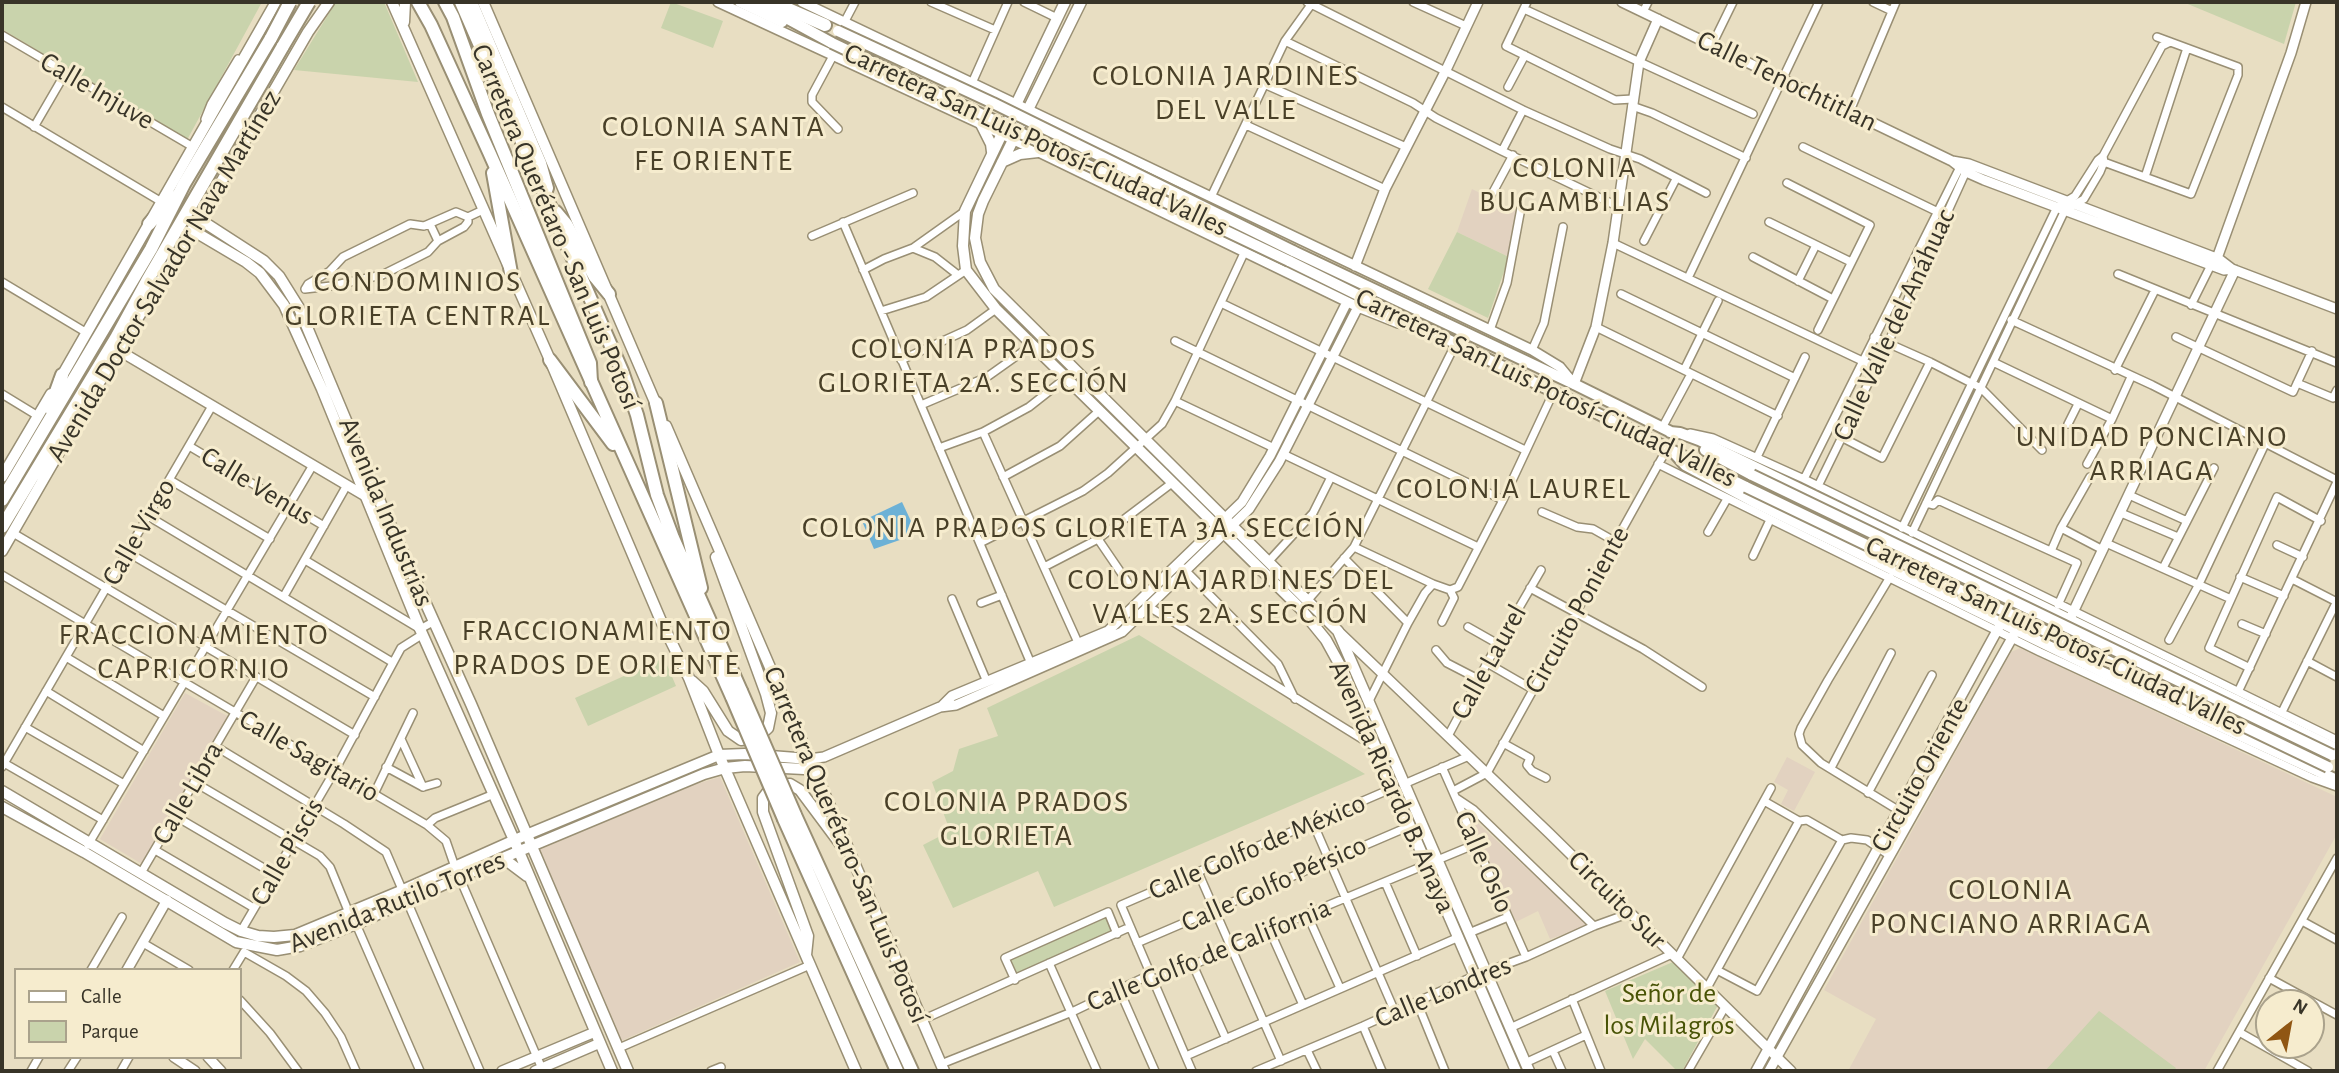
<!DOCTYPE html>
<meta charset="utf-8">
<style>
body{margin:0}
#map{position:relative;width:2339px;height:1073px;overflow:hidden;background:#e8dec2;font-family:"Alegreya Sans",sans-serif}
canvas{display:block}
.frame{position:absolute;inset:0;border:4px solid #383428;pointer-events:none}
.legend{position:absolute;left:14px;top:968px;width:228px;height:91px;box-sizing:border-box;background:#f6ecce;border:2px solid #aaa28c;margin:0;padding:9px 12px;list-style:none;font-size:21px;color:#383428}
.legend li{display:flex;align-items:center;gap:14px;height:35px}
.legend b{width:35px;border:2px solid #aaa28c}
.north{position:absolute;left:2255px;top:989px;width:70px;height:70px;box-sizing:border-box;background:#f6ecce;border:2px solid #aaa28c;border-radius:50%;rotate:31deg;font-size:19px;font-weight:700;line-height:28px;text-align:center;color:#383428}
.north::after{content:'';display:block;margin:auto;width:24px;height:32px;background:#905613;clip-path:polygon(50% 0,100% 100%,50% 72%,0 100%)}
</style>
<div id="map">
<canvas width="2339" height="1073"></canvas>
<div class="frame"></div>
<ul class="legend">
<li><b style="height:9px;background:#fff"></b>Calle</li>
<li><b style="height:19px;background:#c9d3ac"></b>Parque</li>
</ul>
<div class="north">N</div>
</div>
<script>
const c = document.querySelector('canvas').getContext('2d');
c.lineJoin = 'round';
function fillPath(path, color) {
  c.fillStyle = color;
  c.fill(path, 'evenodd');
}
function poly(rows) {
  const path = new Path2D();
  for (const r of rows) {
    path.moveTo(r[0], r[1]);
    for (let i = 2; i < r.length; i += 2) path.lineTo(r[i], r[i + 1]);
  }
  return path;
}
function trace(path, color, width, dash) {
  c.strokeStyle = color;
  c.lineWidth = width;
  c.lineCap = dash ? 'butt' : 'round';
  c.setLineDash(dash || []);
  c.stroke(path);
}
function drawText(font, color, halo, rows, align = 'center') {
  c.font = font + ' "Alegreya Sans",sans-serif';
  c.lineWidth = 6;
  c.setLineDash([]);
  c.textBaseline = 'middle';
  c.strokeStyle = halo;
  c.fillStyle = color;
  for (const [text, x, y, turn = 0] of rows) {
    c.save();
    c.translate(x, y);
    c.rotate((+turn || 0) * Math.PI / 180);
    c.textAlign = isNaN(turn) ? turn : align;
    if (halo) c.strokeText(text, 0, 0);
    c.fillText(text, 0, 0);
    c.restore();
  }
}
fillPath(poly([
 [1472,189,1516,211,1509,257,1457,232],
 [2020,648,2337,797,2337,834,2204,1071,1848,1071,1876,1019,1824,990,2011,652],
 [185,693,231,718,142,864,100,839],
 [1787,757,1815,772,1794,811,1781,804,1788,790,1774,782],
 [720,777,800,962,621,1041,539,850,690,786],
 [1468,814,1589,926,1550,939,1538,911,1516,922]
]), '#e2d2c0');
fillPath(poly([
 [2,2,262,2,187,140,2,29],
 [336,2,384,2,418,82,294,70],
 [671,2,723,21,713,48,661,28],
 [2183,2,2296,2,2284,44],
 [1457,232,1509,257,1488,318,1428,289],
 [1139,635,1365,774,1054,907,1038,871,953,908,923,845,950,831,932,782,953,771,959,749,998,736,987,708],
 [664,658,676,686,588,726,575,698],
 [1106,918,1112,933,1016,974,1009,960],
 [1673,962,1718,1005,1682,1071,1677,1071,1645,1039,1633,1059,1605,991],
 [2099,1011,2176,1068,2174,1071,2045,1071]
]), '#c9d3ac');
fillPath(poly([
 [902,502,917,534,874,549,862,521]
]), '#6cb1d6');
const minor = poly([
 [931,2,995,30],
 [1024,2,1057,18],
 [1307,2,1523,110,1610,149,1640,159,1706,193],
 [1413,2,1466,26],
 [1527,2,1506,46,1615,100,1633,99],
 [1873,2,1892,11],
 [1524,9,1753,114],
 [1643,12,1648,2],
 [845,21,855,2],
 [2,35,193,147],
 [1285,41,1413,103,1436,118,1502,151,1617,206],
 [1712,45,1733,2],
 [834,54,812,95,812,102,838,129],
 [972,83,1008,2],
 [1264,84,1406,147],
 [1508,87,1525,55],
 [1632,106,1652,113,1746,158],
 [2,107,160,201],
 [1850,111,1896,2],
 [205,119,211,104,238,59],
 [1246,125,1385,189],
 [34,127,66,72],
 [1803,147,1938,212],
 [1502,151,1523,110],
 [2101,161,2191,194,2238,75,2238,67,2157,37],
 [2145,177,2187,48],
 [1787,183,1870,225,1818,330],
 [1492,194,1513,155],
 [1211,197,1285,41,1313,2],
 [468,217,468,222,464,227,438,241,428,252,382,275,331,286,305,289,308,284,330,271,343,257,410,224,424,226,456,212,468,217,483,210],
 [843,222,1032,666],
 [1769,222,1851,262],
 [430,224,438,241],
 [812,236,913,193],
 [1644,241,1676,179],
 [1613,243,1875,367],
 [913,248,935,257,958,275],
 [1753,257,1833,299],
 [863,270,884,259,913,248,965,211],
 [2118,274,2337,363],
 [1688,278,1819,2],
 [1798,281,1816,245],
 [2,282,87,333],
 [1621,294,1795,378],
 [1221,303,1525,450],
 [2191,305,2211,265],
 [881,311,926,297,966,270],
 [2011,320,2152,385,2337,480],
 [1596,327,1778,416],
 [1490,330,1507,283,1521,208],
 [1874,337,1930,362,1981,388,2042,450],
 [2176,337,2293,392,2312,351],
 [1175,341,1503,500],
 [1532,350,1544,323,1563,227],
 [901,360,967,330,996,309],
 [1993,362,2112,419],
 [1684,370,1718,301],
 [2115,370,2155,290],
 [2297,383,2333,398,2337,390],
 [2,394,38,416],
 [1175,401,1274,448],
 [921,405,987,377,1032,345],
 [2068,424,2078,404],
 [1662,428,1691,374],
 [983,432,1080,647],
 [1690,433,1713,438,1804,479,2337,740],
 [1841,437,1882,458,1930,362],
 [189,446,324,526],
 [939,448,983,432,1029,407,1076,370],
 [1283,454,1478,547],
 [1757,457,1805,357],
 [1658,464,2040,652,2312,778,2337,787],
 [2087,464,2112,419,2131,377],
 [1003,477,1060,446,1099,411],
 [1804,479,1962,163],
 [170,480,270,539],
 [1818,486,1888,343,1968,167],
 [2129,495,2187,521],
 [1926,503,1933,505,1938,500,2077,563,2058,605],
 [1542,512,1577,527,1593,529,1616,542],
 [2121,513,2178,537],
 [148,516,392,662],
 [1902,528,2057,207,2075,196,2098,160,2103,156,2162,46,2170,42],
 [2061,528,2103,550],
 [1708,532,1727,499],
 [13,533,355,735],
 [1912,533,2065,210,2084,199,2100,172,2104,162,2103,156],
 [1098,539,1128,583],
 [980,543,1083,491,1108,473,1162,424,1175,401,1245,251],
 [2106,543,2231,599],
 [2277,545,2303,557],
 [1354,547,1433,584,1450,590,1458,587,1503,500,1554,391],
 [2051,551,2061,528,2090,477],
 [127,552,375,697],
 [1753,556,1770,520],
 [1344,558,1408,623],
 [305,560,420,629,433,622],
 [1269,561,1313,513,1331,477],
 [1044,567,1098,539,1172,483],
 [1183,568,1278,664,1295,699],
 [2163,568,2214,468],
 [2,575,427,825,446,841,455,867,543,1071],
 [1890,577,1828,680,1801,728,1799,734,1802,745,1821,763,1911,818],
 [2240,577,2284,596],
 [2292,579,2337,602],
 [1530,588,1643,649,1702,687],
 [284,596,347,485],
 [952,599,987,682],
 [1308,600,1354,547,1456,343],
 [981,603,1002,595],
 [1146,605,1375,747],
 [1442,622,1454,598,1450,590],
 [2242,624,2266,634],
 [1468,627,1498,644],
 [2169,640,2199,584,2265,444],
 [1436,650,1447,663,1478,679],
 [66,657,164,716],
 [2307,661,2337,677],
 [1487,663,1532,689],
 [2250,668,2209,648,2277,497,2321,521],
 [46,691,144,751],
 [2238,692,2337,482],
 [1369,701,1408,623,1425,593,1433,584],
 [2282,712,2337,601],
 [25,727,124,784],
 [1448,736,1487,663,1541,570],
 [1503,743,1530,758,1527,765,1532,771,1546,778],
 [215,746,344,824,386,852,480,1071],
 [4,763,103,820],
 [2,767,212,406],
 [386,767,423,787,401,739],
 [1442,767,1526,957],
 [1831,768,1891,653],
 [194,782,320,856,330,867,349,913],
 [1404,784,1469,756],
 [423,787,437,783],
 [1453,791,1487,773,1668,447],
 [1868,793,1932,675],
 [374,794,413,713],
 [1456,798,1474,810,1594,926],
 [1764,801,1799,821,1807,820,1842,840,1851,838,1867,840,1889,855],
 [175,816,274,874],
 [1313,823,1395,1012],
 [427,825,435,818,494,794],
 [88,845,313,465],
 [155,850,254,908],
 [1198,872,1281,1061],
 [141,873,256,677],
 [1385,882,1417,956],
 [1307,914,1340,988],
 [2302,921,2337,940],
 [356,924,420,1071],
 [241,931,334,772,401,648,423,634],
 [1270,931,1303,1005],
 [1469,933,1508,917],
 [143,943,189,970],
 [1137,943,1410,826],
 [244,952,286,976,306,991,325,1013,341,1037,356,1071],
 [1677,959,1771,788],
 [1049,963,1097,1071],
 [1193,965,1226,1039],
 [91,970,122,917],
 [233,970,244,952],
 [1717,970,1757,991,1842,840],
 [2269,978,2337,1015],
 [1015,980,1005,958,1108,912,1117,934],
 [1707,988,1799,821],
 [1119,989,1155,1071],
 [1572,999,1601,1071],
 [240,1000,270,1033,298,1071],
 [1417,1002,1445,1071],
 [922,1020,1130,927],
 [1363,1026,1382,1071],
 [1510,1028,1672,954],
 [2239,1032,2308,1071],
 [619,1048,810,965],
 [1307,1050,1317,1071],
 [1553,1051,1562,1071],
 [1186,1056,1459,937],
 [1525,1063,1586,1035],
 [941,1064,1072,1012,1143,978,1153,981,1193,965,1307,914,1476,844],
 [31,1071,39,1057],
 [68,1071,77,1057],
 [121,1071,129,1057],
 [711,1071,721,1067],
 [1192,1071,1121,905,1393,788],
 [1256,1071,1363,1026,1474,976,1526,957,1594,926,1630,913],
 [1688,1071,1725,1007],
 [2217,1071,2337,858]
]);
const tertiary = poly([
 [718,2,981,124,1358,307,1398,323,1417,327],
 [802,2,1532,350,1560,367,1574,384],
 [1622,2,1952,161,1969,164,2219,259,2232,269,2337,309],
 [1952,161,1966,172,1984,180,2224,270,2232,269],
 [2216,261,2291,53,2306,2],
 [1355,266,1385,189,1446,70,1478,2],
 [118,350,367,497],
 [1574,384,1596,327,1613,243,1639,62,1658,19],
 [1338,631,1549,833,1791,1071],
 [2058,644,2235,270],
 [942,706,952,696,1108,631,1242,502,1270,456,1347,302],
 [809,759,824,757,940,707,956,705,1122,632,1249,509,1279,462,1358,307],
 [127,970,167,900],
 [174,1057,195,1071],
 [208,1057,221,1071],
 [502,1071,595,1032],
 [535,1071,600,1043],
 [1756,1071,2016,596],
 [1769,1071,2012,638,2030,602]
]);
const secondary = poly([
 [392,2,550,360,661,621,689,678,719,755,856,1071],
 [483,2,658,409],
 [1065,2,965,211,963,246,966,270,996,309,1300,608,1326,640,1342,669,1516,1071],
 [1081,2,983,201,978,214,975,238,980,262,994,289,1338,631,1529,1071],
 [404,22,405,2],
 [981,124,991,144,992,152],
 [1002,162,1020,154,1038,152],
 [199,219,264,261,279,276,299,308,381,504,471,704,628,1071],
 [192,230,246,262,260,273,284,305,322,389,420,629,514,840,612,1071],
 [59,381,276,2],
 [666,426,944,1071],
 [2,477,51,394],
 [2,551,118,350,213,196,308,32,329,2],
 [692,681,703,691,728,731,741,740,757,738,768,728,771,713,766,694,716,557],
 [2,791,225,923,241,931,258,936,274,937,295,935,403,890,526,835,719,755,745,754,809,759],
 [2,807,84,852,236,942,277,950,300,946,356,924,498,860,704,774,725,768,745,766,804,769,812,767],
 [498,860,507,861,527,876],
 [806,955,808,936,763,812,763,798,769,790,779,785,790,784,800,790,844,849]
]);
const primary = poly([
 [740,2,782,22],
 [757,2,832,43],
 [1293,251,1574,384,1675,434],
 [1289,261,1746,487],
 [1670,432,1680,433,1699,440,2337,749],
 [1668,446,1685,465,1758,504,2102,672,2337,780],
 [1705,450,1752,475]
]);
const trunk = poly([
 [418,2,431,25,489,152,732,697],
 [461,2,622,371,637,415,657,495,673,538,741,691],
 [493,173,511,273],
 [556,212,566,224,595,277,609,294],
 [550,360,613,444],
 [656,403,701,588],
 [795,815,912,1071],
 [784,819,897,1071]
]);
const motorway = poly([
 [445,2,453,17,488,114,590,363,591,382],
 [471,2,540,163,547,188,544,196],
 [772,2,825,25],
 [149,224,172,197],
 [50,408,62,375],
 [40,474,55,458],
 [2,500,151,249,184,184,271,38],
 [2,527,116,338,147,281,283,46]
]);
trace(minor, '#998f74', 10);
trace(tertiary, '#998f74', 12);
trace(secondary, '#998f74', 13);
trace(primary, '#998f74', 14);
trace(trunk, '#998f74', 16);
trace(motorway, '#998f74', 16);
trace(minor, '#fff', 7);
trace(tertiary, '#fff', 9);
trace(secondary, '#fff', 10);
trace(primary, '#fff', 10);
trace(trunk, '#fff', 12);
trace(motorway, '#fff', 12);
const primaryBridge = poly([
 [838,31,993,103,1293,251],
 [832,43,1289,261],
 [1752,475,2332,755],
 [1746,487,2328,767]
]);
const trunkBridge = poly([
 [741,691,795,815],
 [732,697,784,819]
]);
const motorwayBridge = poly([
 [271,38,290,2],
 [283,46,309,2]
]);
trace(primaryBridge, '#998f74', 14, []);
trace(trunkBridge, '#998f74', 16, []);
trace(motorwayBridge, '#998f74', 16, []);
trace(primaryBridge, '#fff', 10);
trace(trunkBridge, '#fff', 12);
trace(motorwayBridge, '#fff', 12);
drawText('28px', '#383428', '#f6ecce', [
 ["Calle Tenochtitlan",1787,81,26],
 ["Calle Injuve",97,91,30],
 ["Carretera San Luis Potosí-Ciudad Valles",1036,140,25],
 ["Carretera Querétaro - San Luis Potosí",556,227,67],
 ["Avenida Doctor Salvador Nava Martínez",164,276,-59],
 ["Calle Valle del Anáhuac",1894,325,-65],
 ["Carretera San Luis Potosí-Ciudad Valles",1546,388,26],
 ["Calle Venus",257,486,31],
 ["Avenida Industrias",386,512,67],
 ["Calle Virgo",139,532,-60],
 ["Circuito Poniente",1577,610,-61],
 ["Carretera San Luis Potosí-Ciudad Valles",2056,636,26],
 ["Calle Laurel",1489,662,-61],
 ["Calle Sagitario",309,756,30],
 ["Circuito Oriente",1920,775,-61],
 ["Avenida Ricardo B. Anaya",1392,787,66],
 ["Calle Libra",188,793,-60],
 ["Carretera Querétaro-San Luis Potosí",846,845,67],
 ["Calle Golfo de México",1257,847,-23],
 ["Calle Piscis",287,852,-60],
 ["Calle Oslo",1484,862,66],
 ["Calle Golfo Pérsico",1274,884,-24],
 ["Circuito Sur",1617,900,45],
 ["Avenida Rutilo Torres",397,902,-22],
 ["Calle Golfo de California",1209,955,-22],
 ["Calle Londres",1443,992,-23]
]);
drawText('28px', '#485306', '#f6ecce', [
 ["Señor de",1669,994],
 ["los Milagros",1669,1026]
]);
c.letterSpacing = '2px';
drawText('30px', '#494028', '#f6ecce', [
 ["COLONIA JARDINES",1226,76],
 ["DEL VALLE",1226,110],
 ["COLONIA SANTA",714,127],
 ["FE ORIENTE",714,161],
 ["COLONIA",1575,168],
 ["BUGAMBILIAS",1575,202],
 ["CONDOMINIOS",418,282],
 ["GLORIETA CENTRAL",418,316],
 ["COLONIA PRADOS",974,349],
 ["GLORIETA 2A. SECCIÓN",974,383],
 ["UNIDAD PONCIANO",2152,437],
 ["ARRIAGA",2152,471],
 ["COLONIA LAUREL",1514,489],
 ["COLONIA PRADOS GLORIETA 3A. SECCIÓN",1084,528],
 ["COLONIA JARDINES DEL",1231,580],
 ["VALLES 2A. SECCIÓN",1231,614],
 ["FRACCIONAMIENTO",597,631],
 ["PRADOS DE ORIENTE",597,665],
 ["FRACCIONAMIENTO",194,635],
 ["CAPRICORNIO",194,669],
 ["COLONIA PRADOS",1007,802],
 ["GLORIETA",1007,836],
 ["COLONIA",2011,890],
 ["PONCIANO ARRIAGA",2011,924]
]);
c.letterSpacing = '0px';
</script>
